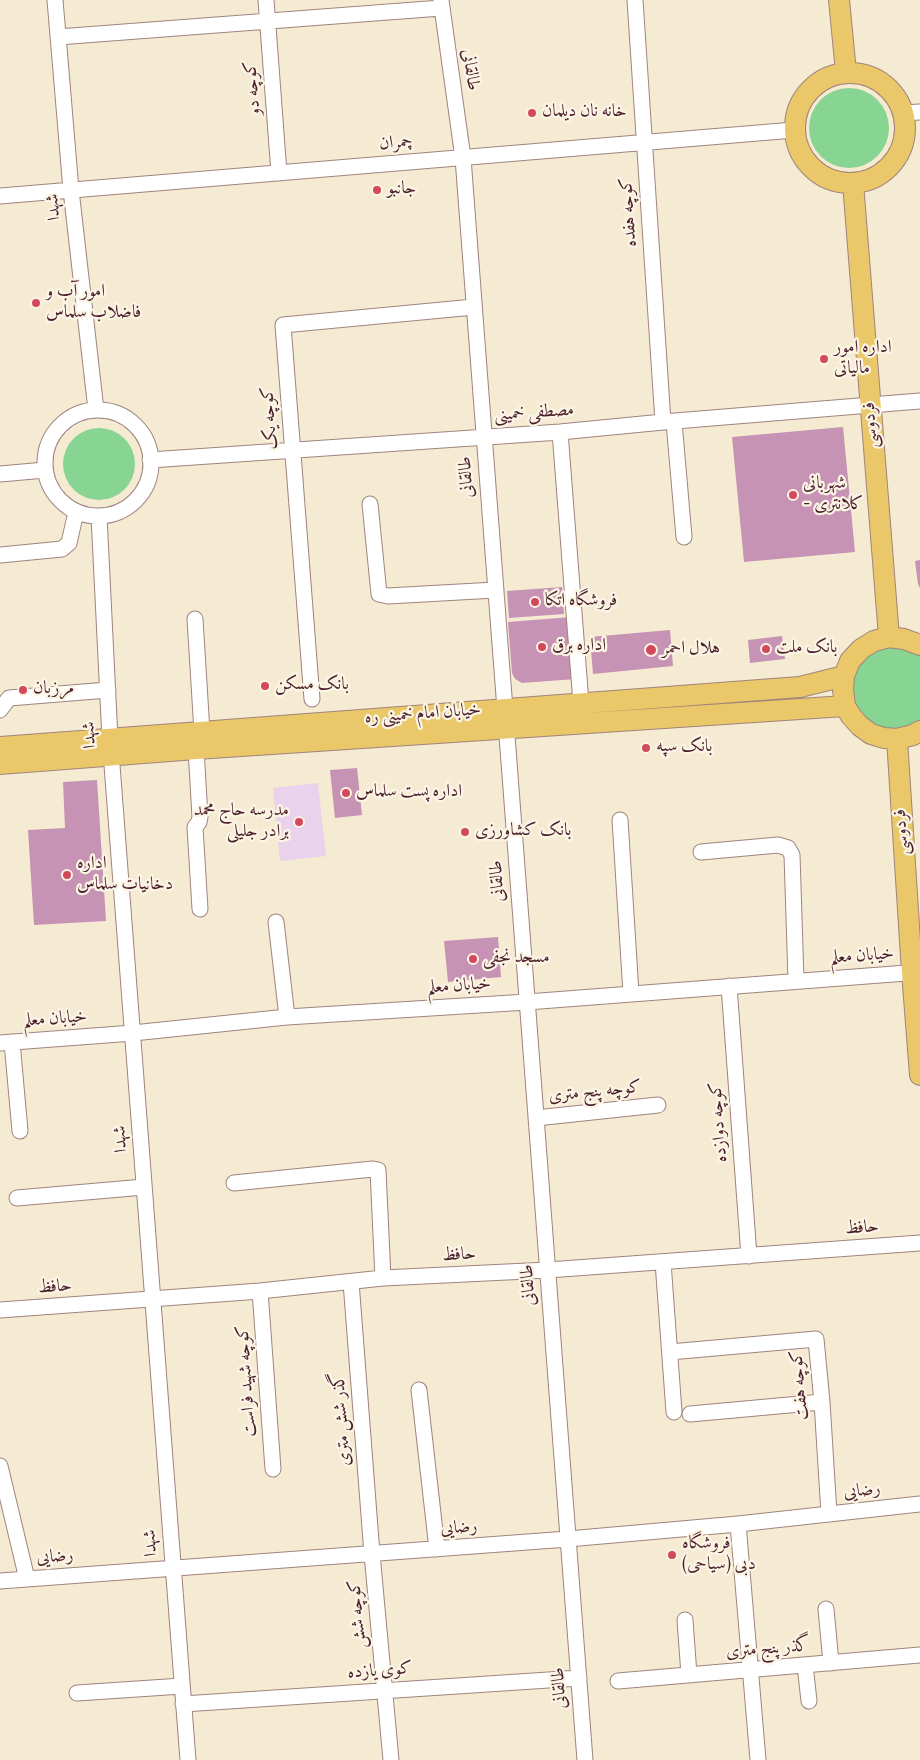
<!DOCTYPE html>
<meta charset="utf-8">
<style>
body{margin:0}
canvas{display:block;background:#f5ead2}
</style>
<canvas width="920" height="1760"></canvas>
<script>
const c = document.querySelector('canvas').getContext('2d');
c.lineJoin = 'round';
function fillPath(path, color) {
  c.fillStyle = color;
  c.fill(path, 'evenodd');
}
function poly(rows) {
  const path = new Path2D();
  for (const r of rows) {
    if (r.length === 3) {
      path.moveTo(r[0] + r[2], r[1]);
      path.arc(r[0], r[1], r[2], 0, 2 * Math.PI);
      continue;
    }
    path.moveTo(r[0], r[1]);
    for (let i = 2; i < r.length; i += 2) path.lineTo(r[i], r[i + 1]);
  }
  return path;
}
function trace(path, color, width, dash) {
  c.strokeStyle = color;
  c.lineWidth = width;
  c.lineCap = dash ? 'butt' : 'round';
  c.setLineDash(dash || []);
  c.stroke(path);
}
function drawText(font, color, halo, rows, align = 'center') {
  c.font = font + ' Vollkorn,Amiri,serif';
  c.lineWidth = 4.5;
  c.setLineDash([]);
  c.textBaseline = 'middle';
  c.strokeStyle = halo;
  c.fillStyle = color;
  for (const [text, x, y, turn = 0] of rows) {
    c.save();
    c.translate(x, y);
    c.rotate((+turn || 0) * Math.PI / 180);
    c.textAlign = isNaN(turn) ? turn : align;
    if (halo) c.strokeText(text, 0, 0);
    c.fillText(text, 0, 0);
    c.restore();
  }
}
fillPath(poly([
 [318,783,326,856,280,861,273,788]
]), '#ead1ec');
fillPath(poly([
 [849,128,40],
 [99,464,36],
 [889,645,915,651,920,655,920,722,905,730,876,728,855,708,851,680,856,667,864,656]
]), '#87d493');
fillPath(poly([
 [843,427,855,552,744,562,732,437],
 [920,560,920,588,918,584,915,561],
 [562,587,564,614,509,618,507,591],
 [571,617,576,679,522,683,515,679,512,673,508,622],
 [670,630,673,666,593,674,590,637],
 [782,636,785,659,750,663,748,640],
 [357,768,362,815,335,818,330,770],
 [97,780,106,921,34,925,28,830,65,828,63,782],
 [498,937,501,977,448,982,444,941]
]), '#c693b4');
const minor = poly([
 [55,0,71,190,96,410],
 [266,0,279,173],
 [441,0,463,158,585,1760],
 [635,0,663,422],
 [58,37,441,8],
 [903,113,920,112],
 [0,196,794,130],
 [98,463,53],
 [674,422,684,537],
 [560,432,581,703],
 [150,460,560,432,663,422,920,401],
 [0,474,45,470],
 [370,504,379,594,388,596,495,590],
 [99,516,110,739,188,1760],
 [0,555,62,549,69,543,76,512],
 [195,619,202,732],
 [312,699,283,325,474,307],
 [0,710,9,698,108,690],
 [196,749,200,817,199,822,195,827,200,909],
 [620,820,631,993],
 [701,852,778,845,788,848,792,855,796,980],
 [276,922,287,1017],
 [729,986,749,1256],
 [12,1042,20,1131],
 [0,1043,133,1033,287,1017,527,1002,920,972],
 [536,1118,658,1105],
 [234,1183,373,1169,378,1170,383,1278],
 [17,1198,144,1187],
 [663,1262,674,1412],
 [351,1282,372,1554,391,1760],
 [260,1291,273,1469],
 [0,1310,260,1291,383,1278,548,1270,920,1243],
 [670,1352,816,1339,822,1402,829,1514],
 [419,1390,437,1549],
 [690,1414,822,1402],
 [0,1466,27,1579],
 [738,1524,758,1760],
 [0,1581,568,1539,738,1524,920,1504],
 [826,1609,831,1663],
 [685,1620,689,1675],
 [805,1665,809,1701],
 [618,1681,920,1655],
 [77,1693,182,1686],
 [183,1704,579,1678]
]);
const major = poly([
 [839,0,846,72],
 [850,128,55],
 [853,183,889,637],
 [920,645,904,639,889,637,874,641,861,649,850,661,844,676,843,690,845,706,851,716,860,726,871,734,884,738,897,739,913,735,920,731],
 [897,739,912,972,920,1075],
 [0,747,800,687,844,676],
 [0,764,196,749,845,706]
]);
trace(minor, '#a0847e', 17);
trace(major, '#a0847e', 22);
trace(minor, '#fff', 15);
trace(major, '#eac769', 20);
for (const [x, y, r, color] of [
 [532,113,5,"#d1495b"],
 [377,190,5,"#d1495b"],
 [36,303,5,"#d1495b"],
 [824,359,5,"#d1495b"],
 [793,495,5,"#d1495b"],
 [535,602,5,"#d1495b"],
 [542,647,5,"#d1495b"],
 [766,649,5,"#d1495b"],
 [651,650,6,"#d1495b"],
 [265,686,5,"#d1495b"],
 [23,690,5,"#d1495b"],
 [646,748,5,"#d1495b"],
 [346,793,5,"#d1495b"],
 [299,822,5,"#d1495b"],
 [465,832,5,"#d1495b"],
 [67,875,5,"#d1495b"],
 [473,959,5,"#d1495b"],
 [672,1555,5,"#d1495b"]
]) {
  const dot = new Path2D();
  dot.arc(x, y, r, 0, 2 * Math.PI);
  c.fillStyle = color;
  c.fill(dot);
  trace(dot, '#fcf5e5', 2);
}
drawText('18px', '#4a1f2b', '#fcf5e5', [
 ["طالقانی",469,70,82],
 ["کوچه دو",254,88,-95],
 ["چمران",396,144,-5],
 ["شهدا",55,207,-96],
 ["کوچه هفده",630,212,-94],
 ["مصطفی خمینی",534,414,-4],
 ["کوچه یک",271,418,-94],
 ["فردوسی",872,425,-94],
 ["طالقانی",468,477,-94],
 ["خیابان امام خمینی ره",423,715,-4],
 ["شهدا",91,735,-94],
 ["فردوسی",903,832,-94],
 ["طالقانی",499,881,-94],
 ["خیابان معلم",862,957,-4],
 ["خیابان معلم",459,987,-4],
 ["خیابان معلم",55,1020,-4],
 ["کوچه پنج متری",595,1093,-6],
 ["کوچه دوازده",720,1122,-94],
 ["شهدا",122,1139,-94],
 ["حافظ",862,1229,-4],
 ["حافظ",459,1256,-3],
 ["طالقانی",530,1285,-94],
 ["حافظ",55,1288,-4],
 ["کوچه شهید فراست",248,1381,-94],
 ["کوچه هفت",801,1385,-95],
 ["گذر شش متری",343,1419,-94],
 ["رضایی",862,1492,-6],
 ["رضایی",459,1529,-4],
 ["شهدا",152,1543,-94],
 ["رضایی",55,1558,-4],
 ["کوچه شش",359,1614,-95],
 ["گذر پنج متری",768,1650,-5],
 ["کوی یازده",380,1672,-4],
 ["طالقانی",561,1688,-94]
]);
drawText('18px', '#4a1f2b', '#fcf5e5', [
 ["خانه نان دیلمان",542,113],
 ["جانبو",387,190],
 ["امور آب و",46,293],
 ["فاضلاب سلماس",46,314],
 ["اداره امور",834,349],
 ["مالیاتی",834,370],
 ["شهربانی",803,485],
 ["- کلانتری",803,506],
 ["فروشگاه اتکا",545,602],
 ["اداره برق",552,647],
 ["بانک ملت",776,649],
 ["هلال احمر",662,650],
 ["بانک مسکن",275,686],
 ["مرزبان",33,690],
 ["بانک سپه",656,748],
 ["اداره پست سلماس",356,793],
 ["مدرسه حاج محمد",289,812,"right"],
 ["برادر جلیلی",289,833,"right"],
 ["بانک کشاورزی",475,832],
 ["اداره",77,865],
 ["دخانیات سلماس",77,886],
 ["مسجد نجفی",483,959],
 ["فروشگاه",682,1545],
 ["دبی (سیاحی)",682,1566]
], 'left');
</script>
